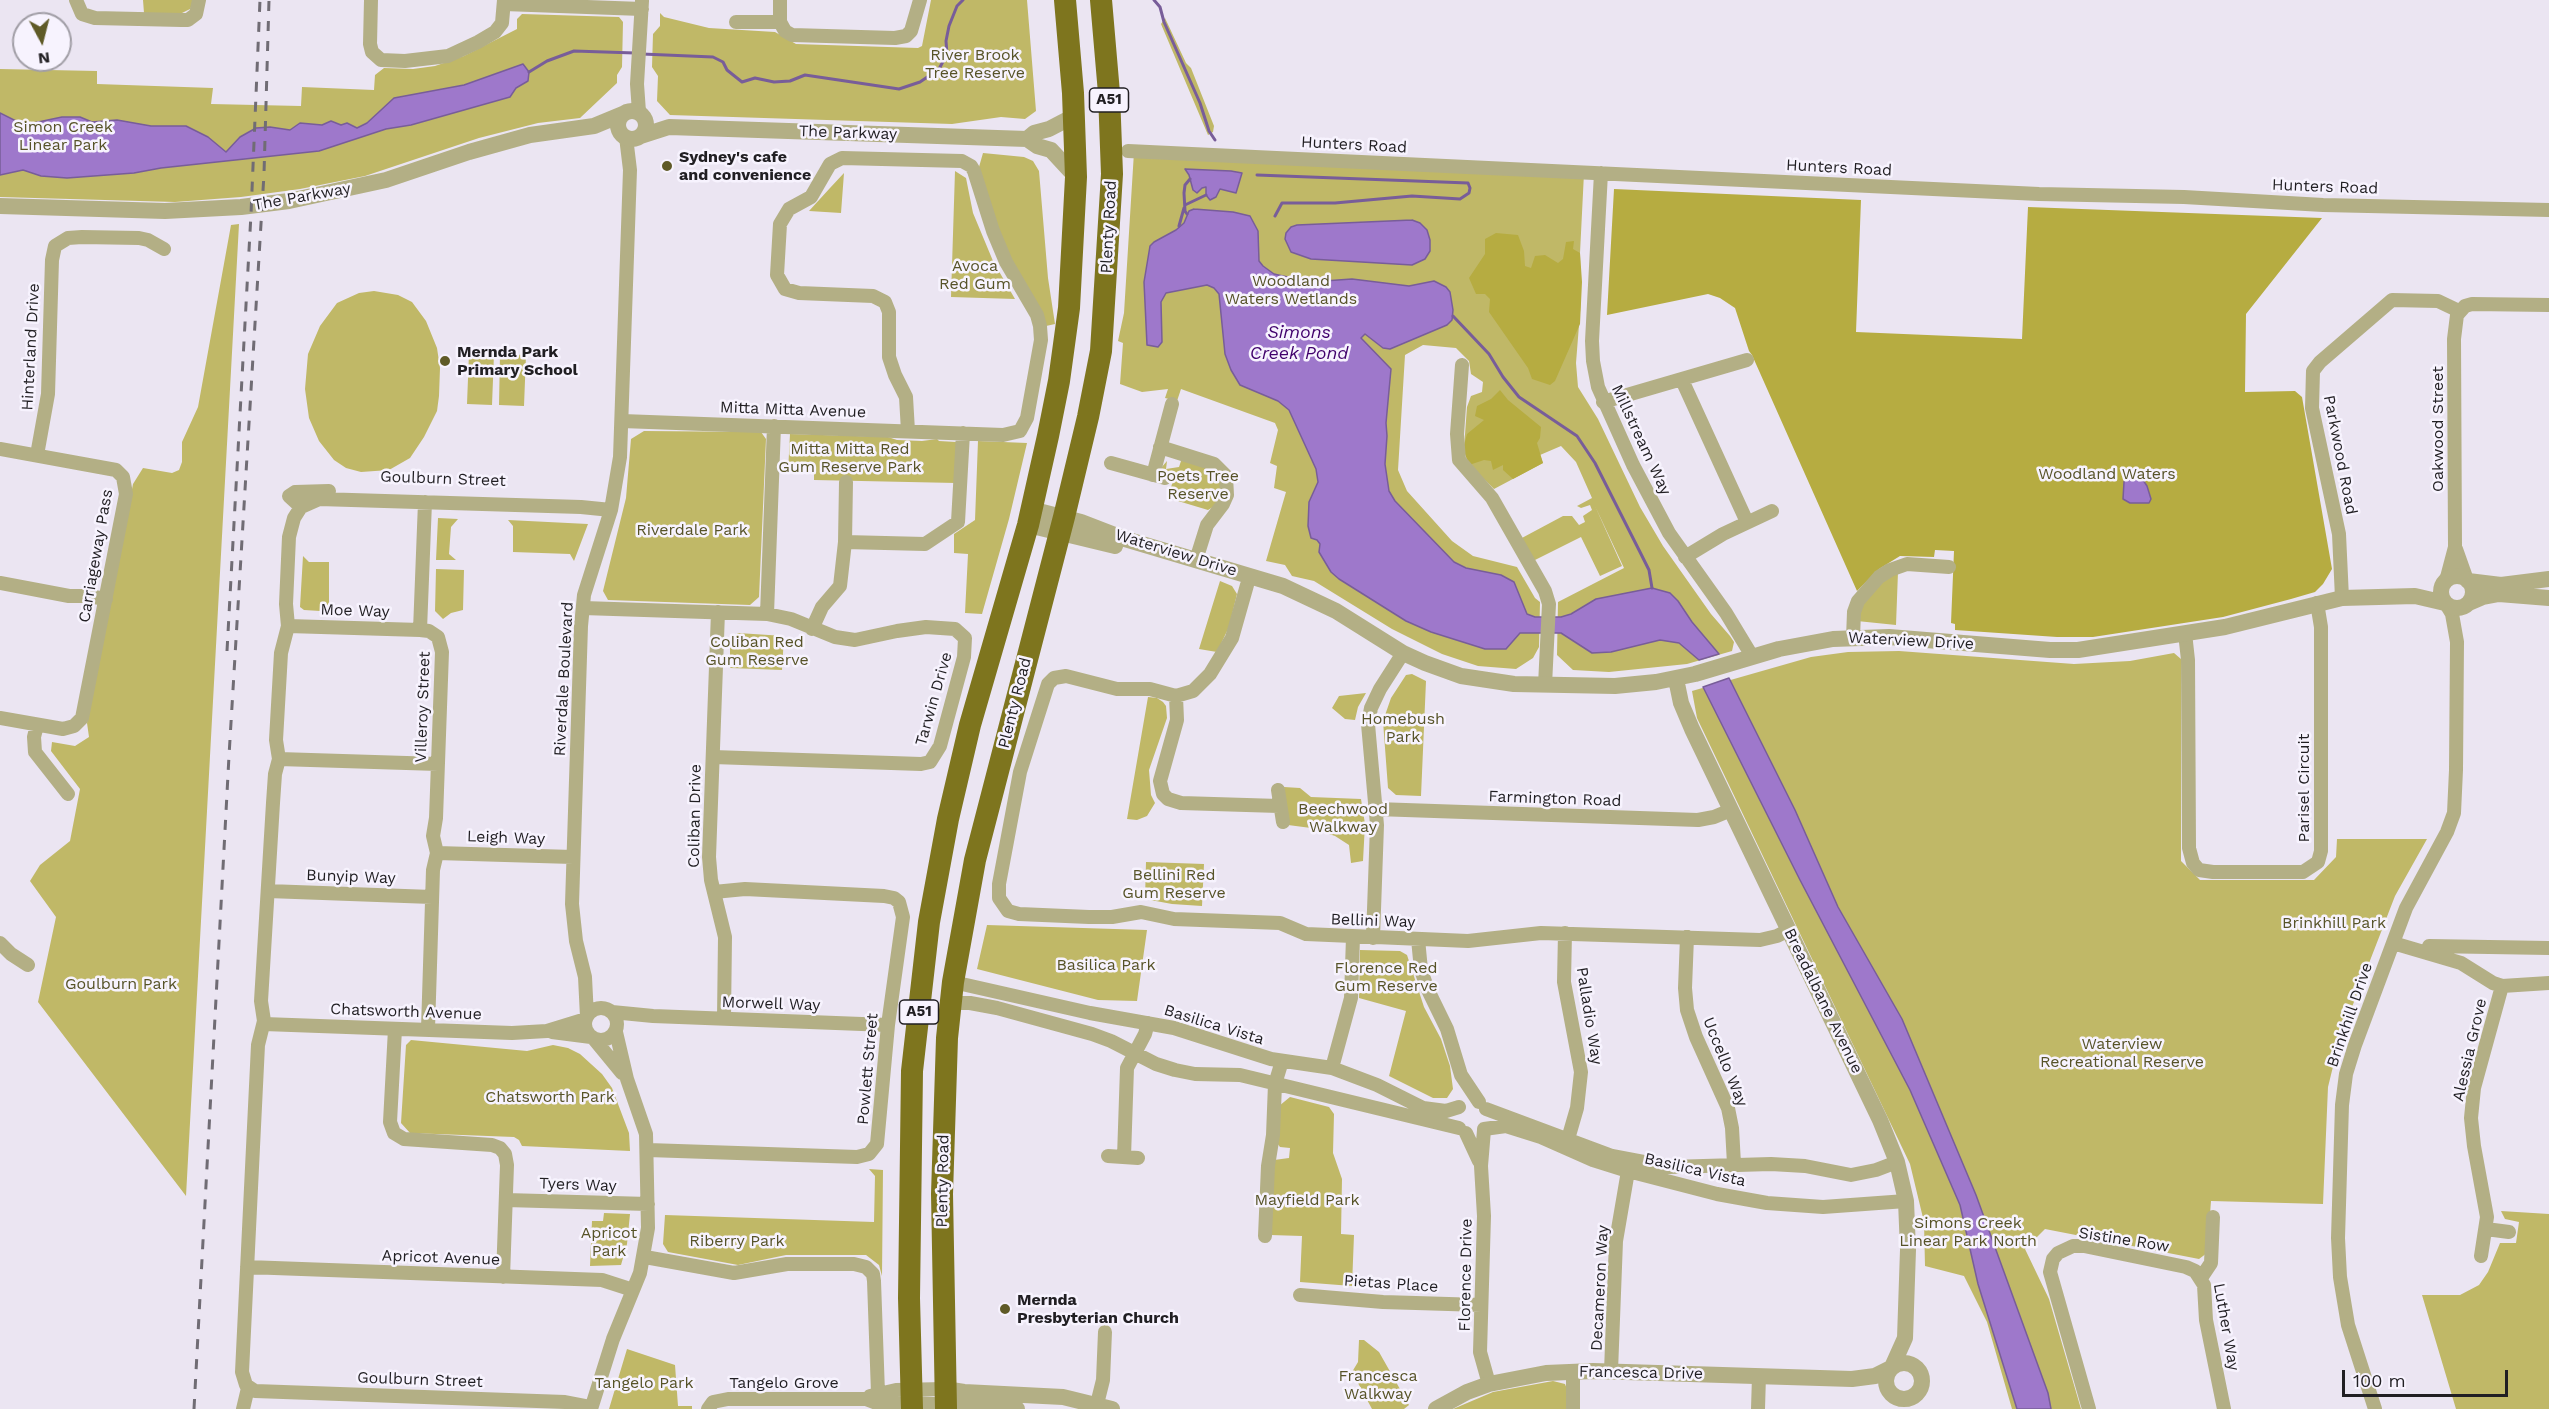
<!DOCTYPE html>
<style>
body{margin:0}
#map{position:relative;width:2549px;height:1409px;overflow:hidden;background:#ebe5f2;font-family:"Work Sans",sans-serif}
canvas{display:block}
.north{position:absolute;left:12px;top:12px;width:60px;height:60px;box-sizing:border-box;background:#f7f3fe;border:2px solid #a19ea6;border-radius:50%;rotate:173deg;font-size:16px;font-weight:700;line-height:24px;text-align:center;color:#211f23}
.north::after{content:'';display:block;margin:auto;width:21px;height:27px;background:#5f5a27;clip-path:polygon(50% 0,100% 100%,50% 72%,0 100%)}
.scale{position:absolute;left:2342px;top:1370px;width:166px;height:27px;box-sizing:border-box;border:3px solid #211f23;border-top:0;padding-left:8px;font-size:18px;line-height:21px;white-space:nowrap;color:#211f23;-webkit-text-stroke:4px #f7f3fe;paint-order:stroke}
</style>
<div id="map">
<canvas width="2549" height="1409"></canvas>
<div class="north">N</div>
<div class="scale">100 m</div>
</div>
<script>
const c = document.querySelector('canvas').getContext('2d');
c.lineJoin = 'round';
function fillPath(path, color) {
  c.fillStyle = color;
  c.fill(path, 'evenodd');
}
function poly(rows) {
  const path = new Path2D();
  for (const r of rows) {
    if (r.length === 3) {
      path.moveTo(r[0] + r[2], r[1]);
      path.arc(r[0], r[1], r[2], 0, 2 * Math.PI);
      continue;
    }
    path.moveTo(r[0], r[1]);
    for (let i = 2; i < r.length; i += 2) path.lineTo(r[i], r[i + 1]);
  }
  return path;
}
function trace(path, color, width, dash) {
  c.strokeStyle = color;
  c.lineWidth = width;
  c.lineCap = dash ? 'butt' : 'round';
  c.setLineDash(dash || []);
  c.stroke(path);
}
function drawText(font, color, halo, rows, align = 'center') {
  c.font = font + ' "Work Sans",sans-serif';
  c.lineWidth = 5;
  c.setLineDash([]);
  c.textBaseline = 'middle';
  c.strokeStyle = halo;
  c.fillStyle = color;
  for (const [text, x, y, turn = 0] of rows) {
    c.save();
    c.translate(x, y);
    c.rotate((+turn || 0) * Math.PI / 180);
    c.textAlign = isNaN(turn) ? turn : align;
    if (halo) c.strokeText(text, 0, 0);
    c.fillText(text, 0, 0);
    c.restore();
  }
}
fillPath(poly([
 [143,0,195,0,190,9,180,14,144,13],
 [931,0,1027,0,1036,111,1025,119,1001,117,952,124,670,115,657,101,658,76,652,67,653,34,660,26,660,13,664,17,709,28,775,32,796,44,918,48,922,46],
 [522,14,619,17,623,22,622,67,617,75,617,83,580,118,538,123,479,138,365,176,300,189,241,197,175,202,0,197,0,69,97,71,97,84,213,88,211,104,301,106,302,87,374,90,375,75,384,68,413,69,435,66,464,56,517,29,517,19],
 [1165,18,1186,63,1191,68,1214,126,1213,132,1208,135,1161,24],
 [1134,152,1584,173,1580,253,1581,300,1576,363,1578,387,1598,419,1640,507,1663,546,1711,614,1730,636,1734,642,1732,651,1687,664,1609,672,1573,670,1557,655,1558,602,1624,568,1595,506,1622,566,1600,576,1581,537,1533,561,1520,539,1563,516,1572,516,1579,525,1585,522,1583,516,1592,510,1590,505,1581,508,1577,506,1592,498,1576,462,1561,446,1540,455,1543,463,1494,489,1471,466,1464,448,1467,407,1471,396,1482,392,1483,382,1471,374,1469,361,1456,348,1423,345,1405,355,1398,470,1407,491,1452,541,1473,556,1517,567,1535,598,1540,602,1539,647,1533,658,1516,669,1478,666,1442,654,1392,629,1314,581,1292,576,1285,565,1266,561,1286,492,1274,488,1277,466,1270,463,1278,430,1275,423,1181,389,1177,401,1165,398,1168,389,1142,392,1120,384,1123,343,1118,341,1124,313],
 [983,153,1024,157,1033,161,1039,171,1048,278,1055,324,1046,326,1000,238,979,167],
 [955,171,966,178,973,213,993,261,1015,299,951,297],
 [844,173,841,213,809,211,830,188],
 [239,224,186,1196,38,1002,56,917,30,881,40,865,70,841,80,789,51,751,52,742,75,746,89,737,87,723,133,484,143,468,172,473,179,470,182,462,182,442,198,407,231,225],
 [374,291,398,295,412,302,426,321,437,348,440,368,439,396,437,411,424,437,410,458,389,470,361,472,346,468,334,460,319,441,309,418,305,389,308,354,320,326,337,303,359,293],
 [469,353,494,354,492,405,467,404],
 [500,354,526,355,524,406,499,405],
 [644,431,761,432,766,439,759,597,750,605,608,600,603,591,626,498,631,439],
 [790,434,888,437,897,440,922,441,937,439,939,441,956,442,956,483,814,480,814,473,788,472],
 [978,441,1027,443,1009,519,982,614,965,613,968,554,954,553,954,534,975,520],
 [1182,458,1214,468,1225,485,1218,504,1208,510,1168,498,1174,477,1160,473,1161,468,1167,461,1166,469,1179,467],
 [438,518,458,519,451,527,449,554,456,560,436,560],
 [508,520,588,524,574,561,570,554,513,552,513,526],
 [303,556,309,562,329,562,329,605,336,612,304,610,300,607],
 [436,569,464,570,463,610,451,613,443,619,435,611],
 [1898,572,1896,625,1857,621,1861,606,1877,586],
 [1220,581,1232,586,1237,594,1229,627,1217,652,1199,649],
 [738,633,784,636,782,670,730,668,730,639],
 [1899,651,2074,664,2130,661,2174,653,2181,659,2181,861,2200,880,2314,880,2336,857,2337,839,2427,839,2395,896,2340,1038,2328,1087,2323,1204,2211,1201,2207,1253,2199,1259,2045,1229,2025,1249,2049,1299,2081,1409,2012,1409,1987,1322,1964,1276,1925,1266,1924,1222,1910,1164,1697,718,1692,691,1811,657,1848,652],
 [1412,674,1426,681,1421,796,1396,795,1388,788,1383,721,1391,698,1406,675],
 [1366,693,1358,707,1355,720,1345,719,1332,708,1339,696],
 [1148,697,1157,698,1163,702,1166,706,1167,718,1149,770,1151,795,1155,803,1147,816,1137,820,1127,819],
 [1284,787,1300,788,1311,797,1361,799,1365,824,1363,861,1351,863,1349,845,1335,836,1311,828,1288,825],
 [1146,862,1204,864,1202,906,1172,904,1145,899],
 [987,925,1147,930,1137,1001,1098,1000,977,969],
 [1360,950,1400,951,1407,955,1424,1007,1441,1039,1450,1066,1453,1089,1447,1098,1433,1098,1389,1076,1406,1011,1359,998],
 [411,1040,527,1051,553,1045,568,1048,580,1054,602,1074,612,1088,629,1133,630,1151,522,1146,519,1140,514,1137,410,1133,401,1123,406,1045],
 [1290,1097,1329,1107,1334,1114,1333,1153,1342,1179,1341,1234,1354,1235,1352,1286,1300,1282,1302,1236,1270,1235,1274,1160,1289,1158,1290,1148,1280,1147,1277,1143,1279,1106],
 [869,1169,883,1170,882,1276,879,1265,866,1255,786,1255,738,1265,668,1252,663,1244,665,1215,874,1222,875,1176],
 [2501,1211,2549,1214,2549,1409,2456,1409,2422,1295,2460,1295,2479,1285,2488,1272,2500,1243,2516,1243,2519,1222,2505,1219],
 [604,1213,630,1214,627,1244,621,1265,590,1266,592,1221,603,1221],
 [1359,1340,1364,1340,1379,1352,1409,1405,1404,1409,1372,1409,1352,1372,1358,1362],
 [627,1349,675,1365,678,1406,692,1406,692,1409,609,1409],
 [1553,1381,1565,1384,1567,1389,1567,1409,1453,1409,1493,1392]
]), '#c0b867');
fillPath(poly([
 [1614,189,1861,200,1856,332,2022,339,2028,207,2322,218,2246,314,2245,392,2295,391,2302,397,2332,569,2323,584,2315,592,2291,599,2223,617,2093,637,2057,637,1955,630,1955,624,1951,623,1954,551,1935,550,1934,557,1900,556,1879,569,1857,591,1752,355,1749,351,1735,308,1720,298,1708,294,1607,315],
 [1496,233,1518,235,1524,251,1525,266,1531,268,1535,256,1545,255,1558,263,1563,259,1566,242,1574,241,1573,249,1580,253,1582,282,1580,324,1555,381,1550,385,1532,379,1528,368,1489,312,1490,299,1485,294,1476,294,1469,278,1485,254,1485,239],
 [1500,390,1508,400,1541,427,1540,438,1537,443,1543,463,1513,479,1503,470,1503,465,1493,470,1491,461,1484,460,1469,465,1463,449,1467,434,1484,420,1475,416,1477,406,1491,399]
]), '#b6ac41');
const water = poly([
 [523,64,529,72,528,81,516,88,510,97,411,125,386,129,319,151,161,168,134,173,67,178,41,176,23,170,0,175,0,113,24,125,62,117,80,117,92,122,117,120,151,126,186,126,208,137,226,152,240,137,256,128,270,127,290,130,300,123,322,125,331,121,341,125,347,123,357,128,367,123,394,98,464,85,523,64],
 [1185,169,1231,171,1242,173,1236,193,1220,189,1216,197,1210,200,1206,195,1206,187,1202,188,1197,193,1193,190,1189,175,1185,169],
 [1194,209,1233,212,1250,216,1258,231,1259,261,1263,266,1274,274,1310,282,1352,279,1409,286,1434,281,1446,287,1450,292,1453,310,1452,320,1447,325,1390,349,1383,348,1365,334,1361,338,1391,369,1386,423,1387,436,1385,464,1389,491,1395,501,1454,562,1466,568,1501,575,1514,582,1527,614,1535,617,1561,617,1571,614,1596,599,1652,588,1670,593,1678,601,1692,622,1719,654,1699,660,1679,643,1660,640,1611,652,1592,653,1561,633,1520,633,1506,649,1485,649,1431,632,1406,621,1339,579,1331,572,1319,552,1320,544,1317,540,1311,538,1308,526,1309,502,1318,482,1316,469,1289,410,1278,401,1240,385,1231,370,1225,354,1219,294,1214,288,1207,285,1166,293,1161,302,1162,342,1158,347,1147,345,1144,282,1150,246,1154,242,1176,230,1184,223,1189,211,1194,209],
 [1412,220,1420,223,1427,230,1430,240,1430,251,1425,259,1412,265,1311,259,1291,252,1285,239,1286,233,1291,227,1297,225,1412,220],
 [2133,473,2141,477,2147,486,2151,499,2149,503,2130,503,2123,499,2124,482,2127,475,2133,473],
 [1729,678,1795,810,1838,907,1902,1019,1976,1195,2048,1393,2051,1409,2017,1409,1978,1284,1960,1205,1910,1090,1800,880,1703,687,1729,678]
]);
fillPath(water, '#9e78cb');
trace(water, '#785d99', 1.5);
trace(poly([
 [1154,0,1160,7,1164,22,1200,103,1209,131,1215,140],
 [642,54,713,57,723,62,727,70,742,82,755,78,774,82,790,81,805,75,899,89,920,82,939,69,947,54,946,41,949,26,957,6,963,0],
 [529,72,547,61,574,51,635,53],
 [1257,175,1468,183,1470,188,1469,193,1460,199,1412,196,1335,203,1282,203,1275,216],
 [1185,205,1206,195],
 [1187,214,1185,211,1184,193,1185,185,1190,179],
 [1179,226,1184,208],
 [1453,316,1489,354,1503,377,1519,397,1577,436,1595,463,1640,552,1649,570,1652,588]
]), '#785d99', 3);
trace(poly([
 [76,0,82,14,95,18,182,20,188,20,196,14,199,0],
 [371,0,370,44,372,52,381,60,405,61,448,56,478,42,495,32,502,23,504,0],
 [780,0,780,22,785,31,792,35,895,38,906,36,911,31,920,0],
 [504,4,642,9],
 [736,22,780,22],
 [639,112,637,84,642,1],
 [1128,151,2039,194,2184,197,2323,205,2549,210],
 [1601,173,1592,341,1593,361,1598,387,1633,465,1669,533,1726,613,1752,656],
 [1462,365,1457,434,1459,460,1492,498,1545,591,1549,604,1545,685],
 [1682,380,1747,522],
 [1603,402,1747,360],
 [622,421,1003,435,1020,431,1027,418,1041,340,1040,326,1037,315,1006,262,993,231,974,171,971,166,962,161,842,158,830,164,811,197,789,209,780,224,777,275,785,289,799,293,873,296,885,302,889,312,889,357,895,375,906,397,908,431],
 [1160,447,1214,464,1226,476,1227,495,1223,504,1207,525,1196,560],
 [0,449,116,470,123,477,126,494,82,718,74,726,63,729,0,718],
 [37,455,48,394,52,260,55,246,68,238,82,237,139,238,148,240,164,249],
 [1111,463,1165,478],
 [1153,475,1172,404],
 [425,502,420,630,429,631,438,637,442,652,436,818,433,836,437,853,433,870,428,1029],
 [301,507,289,496,295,492,329,491],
 [845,542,846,482],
 [2456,549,2467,580],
 [1685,557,1723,534,1772,511],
 [2446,581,2455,547,2454,339,2457,315,2465,306,2472,304,2549,305],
 [0,583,69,596,88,596,106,599],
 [1247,585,1232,638,1210,674,1193,691,1176,696,1150,689,1117,689,1066,676,1054,678,1048,684,1020,772,999,884,999,898,1008,911,1019,914,1089,917,1112,917,1141,912,1174,919,1280,923,1306,934,1468,941,1541,933,1760,940,1777,936,1789,930],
 [2342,598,2339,534,2312,408,2313,371,2320,362,2392,300,2438,301,2459,311],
 [583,608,767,614,791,619,835,637,855,640,897,631,926,627,955,629,965,638,964,657,940,746,930,762,921,764,713,757],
 [718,612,709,857,711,880,725,937,724,1018],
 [767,614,774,426],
 [288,626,420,630],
 [812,629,822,607,840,586,845,542,925,544,958,522,963,433],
 [2185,633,2188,660,2189,848,2193,863,2199,870,2213,872,2303,872,2318,862,2321,851,2321,627,2317,603],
 [1853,638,1854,612,1858,601,1879,577,1890,570,1907,564,1949,567],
 [1176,696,1177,720,1160,781,1163,794,1168,799,1181,803,1279,806],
 [37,725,34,737,35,752,68,794],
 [279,759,438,764],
 [1278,790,1283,822],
 [1376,809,1698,820,1714,817,1731,810],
 [437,853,573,857],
 [268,891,432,897],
 [1565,933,1564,982,1581,1072,1577,1108,1568,1139],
 [1687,937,1685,988,1687,1010,1696,1037,1728,1108,1732,1128,1734,1164],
 [1373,938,1377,825,1368,724,1371,708,1380,689,1403,653],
 [1418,939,1421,970,1428,990,1447,1029,1461,1075,1479,1102],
 [0,943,11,954,28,965],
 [2393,943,2461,963,2493,983,2502,986,2549,983],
 [2429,946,2549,948],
 [953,982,1090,1013,1174,1028,1271,1059,1332,1068,1377,1085,1423,1108,1446,1111,1459,1107],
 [952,1003,970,1003,997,1008,1092,1034,1111,1041,1156,1064,1175,1070,1195,1074,1240,1075,1459,1128],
 [601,1024,16],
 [612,1012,653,1016,888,1025],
 [587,1017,585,977,576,941,572,904,581,626,584,595,611,510,620,457,630,170,626,137],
 [264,1024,512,1033,547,1031,586,1019],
 [395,1029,390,1122,394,1133,404,1139,492,1145,500,1148,505,1154,507,1165,503,1277],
 [552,1032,591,1037],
 [594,1039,622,1073],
 [1332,1068,1351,998,1353,937],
 [1486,1109,1612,1156,1670,1167,1771,1164,1805,1166,1851,1175,1876,1170,1897,1162],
 [1484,1129,1506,1126,1541,1137,1593,1160,1628,1171,1717,1194,1767,1203,1823,1207,1906,1201],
 [1484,1130,1481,1166,1484,1216,1480,1352,1489,1384],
 [1466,1133,1479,1161],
 [648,1150,857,1157,869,1154,877,1144,888,1025,903,917,899,902,894,898,884,896,745,889,714,892],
 [1108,1156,1138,1158],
 [1124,1157,1127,1068,1145,1034,1148,1023],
 [506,1200,648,1204],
 [2486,1229,2509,1232],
 [1265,1236,1268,1166,1273,1135,1275,1084,1282,1061],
 [2481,1256,2487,1217,2474,1146,2471,1118,2474,1088,2502,986],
 [645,1257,734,1273,787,1264,854,1264,866,1267,873,1274,874,1281,878,1393],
 [247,1267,602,1280,633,1290],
 [2201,1278,2211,1263,2213,1217],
 [1300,1295,1383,1302,1481,1305],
 [1611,1371,1616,1241,1628,1171],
 [870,1396,896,1390,945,1389],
 [1097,1404,1103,1380,1105,1332],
 [591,1407,565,1402,255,1391,246,1385,242,1372,258,1045,264,1021,261,1001,273,803,275,774,279,759,276,740,281,653,288,626,286,604,289,537,294,518,301,507,319,499,581,507,611,510],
 [243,1409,248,1388],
 [591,1409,613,1339,640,1273,648,1228,646,1134,627,1079,616,1032],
 [708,1409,713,1402,728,1399,866,1399,879,1404,912,1404],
 [1573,1409,1573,1371],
 [1758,1409,1759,1376],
 [2089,1409,2050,1272,2053,1259,2058,1253,2073,1246,2084,1246,2186,1267,2195,1271,2204,1285,2206,1320,2224,1409],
 [2375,1409,2348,1325,2340,1277,2338,1238,2342,1105,2346,1074,2355,1045,2406,908,2447,832,2454,813,2456,770,2457,642,2452,614,2446,604]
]), '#b3af85', 14);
trace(poly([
 [632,125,14],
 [641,136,669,127,1027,139,1037,146,1051,150,1076,177],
 [1027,139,1034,133,1049,129,1074,116],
 [0,206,165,211,241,207,289,201,386,180,469,152,530,135,594,126,623,114],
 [1031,509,1081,522,1125,539,1283,586,1336,611,1403,653,1425,663,1461,676,1514,684,1615,686,1656,682,1695,674,1779,649,1833,639,1889,637,2050,650,2078,650,2225,627,2342,598,2415,596,2445,603],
 [1028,525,1115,546],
 [2457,592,16],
 [2468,581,2501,585,2549,579],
 [2469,603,2483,597,2499,594,2549,598],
 [1676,679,1681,703,1692,729,1880,1120,1897,1162,1906,1201,1908,1250,1905,1338,1892,1367],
 [1904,1381,18],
 [945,1389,964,1392,1063,1397,1112,1409],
 [912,1404,1017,1409],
 [1436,1409,1467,1392,1489,1384,1546,1373,1593,1371,1852,1379,1875,1376,1891,1368]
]), '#b3af85', 16);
trace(poly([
 [912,1409,909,1298,912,1071,929,922,948,819,970,725,1028,525,1048,436,1059,381,1069,308,1076,177,1073,93,1065,0],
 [946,1409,942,1194,947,1038,953,982,975,860,1064,517,1088,417,1101,351,1112,174,1109,93,1101,0]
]), '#7e751e', 22);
trace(poly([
 [227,651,251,214,260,0],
 [194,1409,229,756,264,174,269,0]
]), '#706c74', 3, [10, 10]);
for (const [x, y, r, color] of [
 [667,166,6,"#5f5a27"],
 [445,361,6,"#5f5a27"],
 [1005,1309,6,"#5f5a27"]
]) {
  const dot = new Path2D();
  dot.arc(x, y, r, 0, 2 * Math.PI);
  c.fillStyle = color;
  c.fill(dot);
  trace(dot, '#f7f3fe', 2);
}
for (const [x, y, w] of [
 [1109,100,39],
 [919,1012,39]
]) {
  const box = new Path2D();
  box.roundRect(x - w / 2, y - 12, w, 24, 4.5);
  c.fillStyle = '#f7f3fe';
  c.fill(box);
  trace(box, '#211f23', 1.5);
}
drawText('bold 15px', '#211f23', null, [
 ["A51",1109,100],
 ["A51",919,1012]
]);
drawText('16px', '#575328', '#f7f3fe', [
 ["River Brook",975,55],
 ["Tree Reserve",975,73],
 ["Simon Creek",63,127],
 ["Linear Park",63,145],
 ["Avoca",975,266],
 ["Red Gum",975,284],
 ["Woodland",1291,281],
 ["Waters Wetlands",1291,299],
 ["Mitta Mitta Red",850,449],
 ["Gum Reserve Park",850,467],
 ["Woodland Waters",2107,474],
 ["Poets Tree",1198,476],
 ["Reserve",1198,494],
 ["Riverdale Park",692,530],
 ["Coliban Red",757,642],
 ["Gum Reserve",757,660],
 ["Homebush",1403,719],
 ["Park",1403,737],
 ["Beechwood",1343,809],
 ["Walkway",1343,827],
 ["Bellini Red",1174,875],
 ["Gum Reserve",1174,893],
 ["Brinkhill Park",2334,923],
 ["Basilica Park",1106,965],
 ["Florence Red",1386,968],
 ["Gum Reserve",1386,986],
 ["Goulburn Park",121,984],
 ["Waterview",2122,1044],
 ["Recreational Reserve",2122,1062],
 ["Chatsworth Park",550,1097],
 ["Mayfield Park",1307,1200],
 ["Simons Creek",1968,1223],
 ["Linear Park North",1968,1241],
 ["Apricot",609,1233],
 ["Park",609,1251],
 ["Riberry Park",737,1241],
 ["Francesca",1378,1376],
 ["Walkway",1378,1394],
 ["Tangelo Park",644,1383]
]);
drawText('16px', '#211f23', '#f7f3fe', [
 ["The Parkway",848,133,2],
 ["Hunters Road",1354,145,3],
 ["Hunters Road",1839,168,3],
 ["Hunters Road",2325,187,2],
 ["The Parkway",302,197,-10],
 ["Plenty Road",1109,227,-87],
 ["Hinterland Drive",31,347,-87],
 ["Mitta Mitta Avenue",793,410,2],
 ["Oakwood Street",2438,429,-90],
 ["Millstream Way",1641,440,65],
 ["Parkwood Road",2340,455,79],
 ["Goulburn Street",443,479,2],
 ["Waterview Drive",1176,553,17],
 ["Carriageway Pass",96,556,-80],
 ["Moe Way",355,611,2],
 ["Waterview Drive",1911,641,3],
 ["Riverdale Boulevard",564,679,-87],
 ["Tarwin Drive",934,699,-74],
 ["Plenty Road",1015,703,-76],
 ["Villeroy Street",423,707,-88],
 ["Parisel Circuit",2304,788,-90],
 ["Farmington Road",1555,799,2],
 ["Coliban Drive",695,816,-89],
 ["Leigh Way",506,838,2],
 ["Bunyip Way",351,877,2],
 ["Bellini Way",1373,921,2],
 ["Breadalbane Avenue",1823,1001,64],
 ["Morwell Way",771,1004,2],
 ["Chatsworth Avenue",406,1012,2],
 ["Brinkhill Drive",2350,1015,-71],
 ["Palladio Way",1589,1016,81],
 ["Basilica Vista",1214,1025,17],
 ["Alessia Grove",2470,1050,-77],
 ["Uccello Way",1725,1062,68],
 ["Powlett Street",868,1069,-85],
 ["Basilica Vista",1695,1170,13],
 ["Plenty Road",943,1181,-89],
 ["Tyers Way",578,1185,2],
 ["Sistine Row",2124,1240,9],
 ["Apricot Avenue",441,1258,2],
 ["Florence Drive",1466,1275,-89],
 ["Pietas Place",1391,1284,4],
 ["Decameron Way",1600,1288,-87],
 ["Luther Way",2226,1327,80],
 ["Francesca Drive",1641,1373,1],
 ["Goulburn Street",420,1380,2],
 ["Tangelo Grove",784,1383]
]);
drawText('bold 16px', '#211f23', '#f7f3fe', [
 ["Sydney's cafe",679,157],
 ["and convenience",679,175],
 ["Mernda Park",457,352],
 ["Primary School",457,370],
 ["Mernda",1017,1300],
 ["Presbyterian Church",1017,1318]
], 'left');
drawText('italic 18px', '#40006c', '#f7f3fe', [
 ["Simons",1299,333],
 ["Creek Pond",1299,354]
]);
</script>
